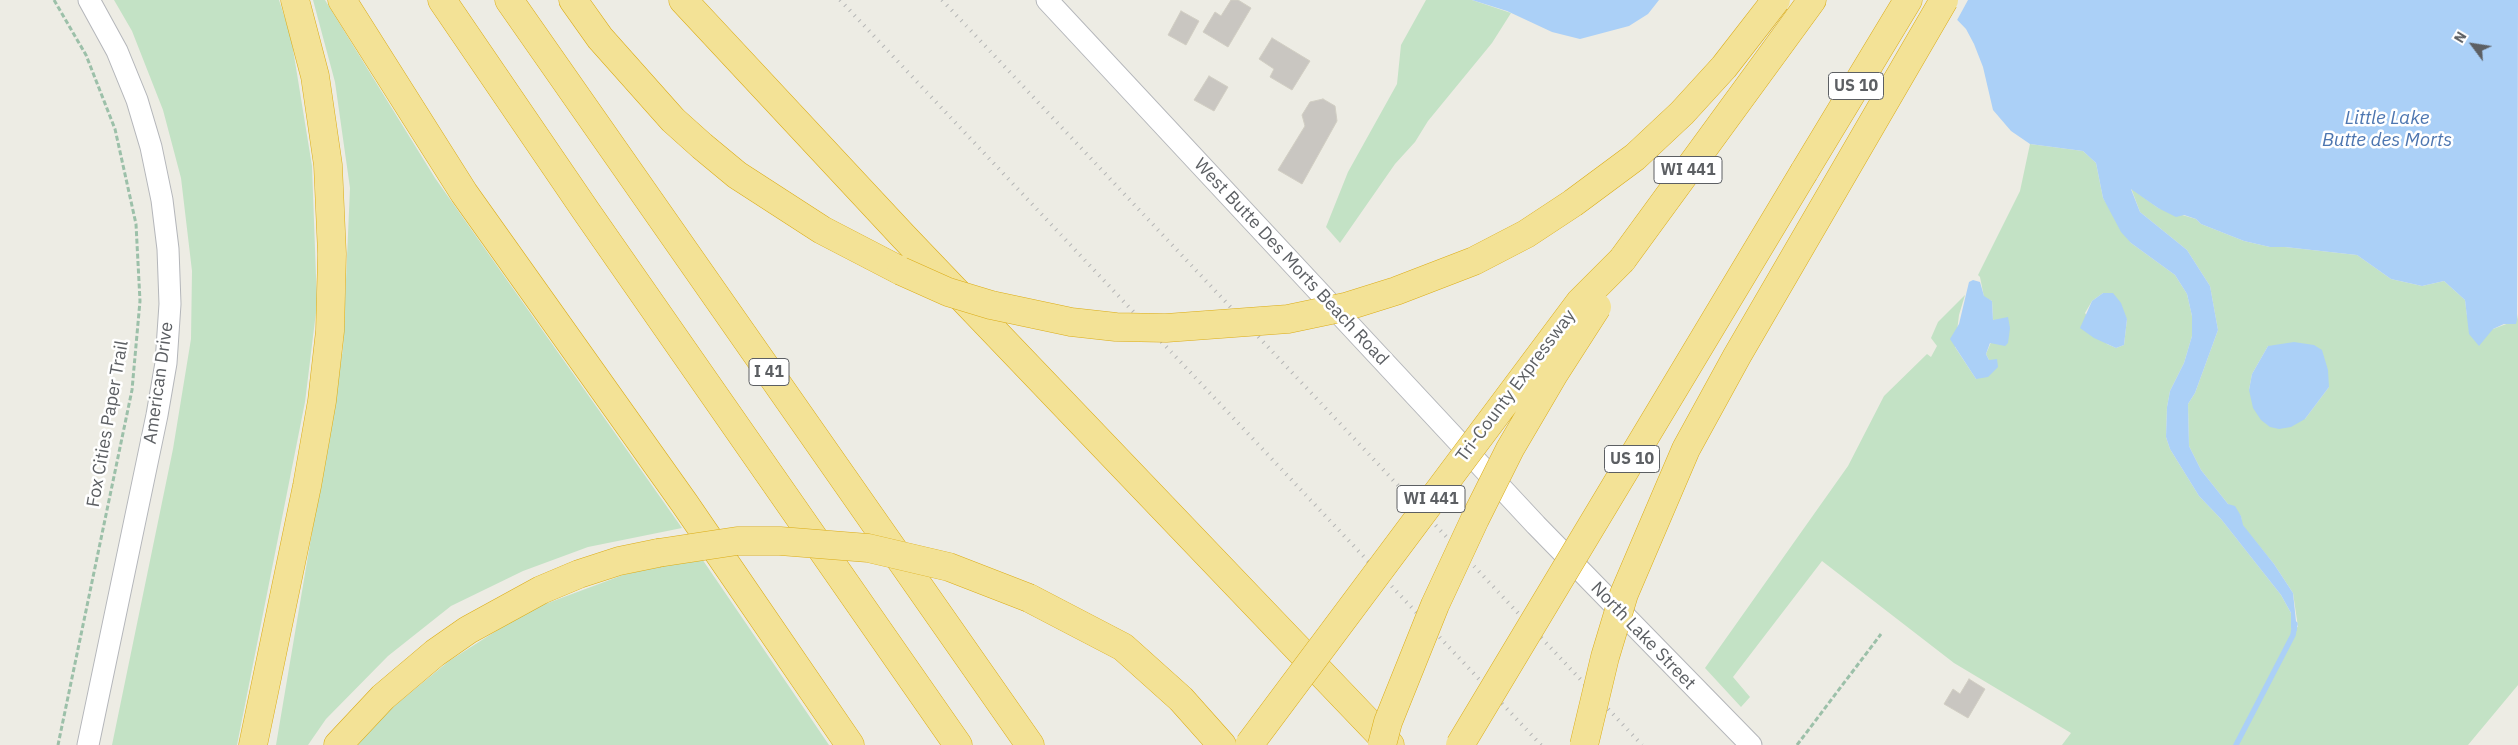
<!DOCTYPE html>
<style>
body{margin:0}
#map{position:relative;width:2518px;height:745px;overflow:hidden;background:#edece4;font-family:"IBM Plex Sans",sans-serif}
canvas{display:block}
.north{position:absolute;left:2448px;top:20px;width:50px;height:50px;-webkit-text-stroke:4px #fff;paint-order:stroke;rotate:301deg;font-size:14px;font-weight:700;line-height:20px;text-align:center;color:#5c5f63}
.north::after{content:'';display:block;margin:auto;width:18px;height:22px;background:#5c5f63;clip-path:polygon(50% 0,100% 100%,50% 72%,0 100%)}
</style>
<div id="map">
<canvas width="2518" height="745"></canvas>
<div class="north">N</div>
</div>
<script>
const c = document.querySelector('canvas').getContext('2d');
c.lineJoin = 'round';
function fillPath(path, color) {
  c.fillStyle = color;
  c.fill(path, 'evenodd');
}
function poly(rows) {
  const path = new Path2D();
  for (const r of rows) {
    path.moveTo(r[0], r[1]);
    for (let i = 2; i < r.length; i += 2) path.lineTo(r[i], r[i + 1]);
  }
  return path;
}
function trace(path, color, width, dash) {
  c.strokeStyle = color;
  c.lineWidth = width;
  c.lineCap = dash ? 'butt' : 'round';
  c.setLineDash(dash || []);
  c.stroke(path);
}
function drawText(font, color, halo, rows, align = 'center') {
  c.font = font + ' "IBM Plex Sans",sans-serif';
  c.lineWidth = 5;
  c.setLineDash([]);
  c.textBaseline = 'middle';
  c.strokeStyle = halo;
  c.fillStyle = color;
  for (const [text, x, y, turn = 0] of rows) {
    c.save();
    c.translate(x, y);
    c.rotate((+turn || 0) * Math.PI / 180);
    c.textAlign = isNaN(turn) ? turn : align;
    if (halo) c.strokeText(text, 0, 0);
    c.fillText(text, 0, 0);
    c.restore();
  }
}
fillPath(poly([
 [114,0,279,0,291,37,312,166,317,304,305,402,237,745,112,745,173,449,191,339,192,271,181,178,163,110,132,31],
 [313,0,325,0,435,178,682,528,588,547,523,571,451,606,388,656,326,719,308,745,276,745,343,349,350,188,335,82],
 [1426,0,1472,0,1511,13,1492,43,1428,121,1415,142,1395,164,1340,243,1326,227,1348,172,1397,84,1401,45],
 [2030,144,2083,151,2096,163,2103,198,2131,243,2175,275,2187,294,2192,316,2192,336,2184,363,2170,391,2167,407,2166,437,2170,449,2199,496,2221,519,2281,595,2291,613,2291,628,2298,627,2293,593,2274,564,2242,525,2241,516,2228,504,2201,470,2189,446,2188,404,2195,393,2218,330,2210,286,2187,250,2140,212,2131,188,2158,208,2196,219,2201,224,2244,241,2270,247,2285,247,2357,255,2391,279,2422,286,2444,281,2465,300,2467,316,2493,329,2517,320,2518,314,2518,685,2468,745,2062,745,2071,733,1954,663,1822,561,1733,677,1750,697,1741,707,1705,668,1848,466,1884,396,1927,354,1931,357,1937,346,1931,338,1938,322,1965,295,1959,315,1955,347,1976,379,1989,360,1986,354,1994,335,1992,301,1984,297,1980,277,1978,275,2020,191],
 [2103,293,2127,319,2124,345,2116,348,2107,344,2085,313,2092,301],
 [2268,346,2329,387,2305,419,2249,390,2252,374],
 [700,556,829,745,356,745,381,717,449,661,529,610,623,575]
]), '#c3e2c5');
fillPath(poly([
 [1472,0,1659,0,1648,14,1629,26,1580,39,1552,32,1507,11],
 [1938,0,2518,0,2517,320,2516,324,2504,324,2493,329,2479,346,2469,334,2465,300,2444,281,2422,286,2391,279,2357,255,2285,247,2270,247,2244,241,2201,224,2196,219,2184,215,2176,217,2158,208,2131,189,2140,212,2187,250,2210,286,2218,330,2195,393,2188,404,2189,446,2201,470,2228,504,2235,506,2241,516,2243,525,2274,564,2293,593,2297,631,2291,628,2291,613,2281,595,2221,519,2199,496,2170,449,2166,437,2167,407,2170,391,2184,363,2192,336,2192,316,2187,294,2175,275,2131,243,2121,232,2103,198,2096,163,2083,151,2030,144,2011,131,1993,110,1983,67,1974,44,1966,29],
 [1973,280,1980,282,1984,296,1992,301,1993,320,2008,317,2010,328,2008,343,2005,346,1990,343,1986,354,1989,360,1997,359,1998,367,1988,377,1976,379,1950,339,1959,324,1969,282],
 [2103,293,2113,293,2121,303,2127,319,2124,345,2116,348,2094,338,2080,328,2092,301],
 [2294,342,2314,345,2322,350,2328,370,2329,387,2305,419,2291,427,2279,429,2270,427,2261,420,2253,408,2249,390,2252,374,2268,346]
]), '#abd0f7');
fillPath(poly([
 [1935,0,1968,0,1956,22]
]), '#edece4');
trace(poly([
 [2236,745,2293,635,2295,624]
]), '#abd0f7', 5.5);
const building = poly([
 [1231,0,1238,0,1251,8,1228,47,1203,32,1215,12,1221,16,1231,0],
 [1181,11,1199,21,1186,45,1168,35,1181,11],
 [1272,38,1310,61,1292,90,1270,77,1274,69,1259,59,1272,38],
 [1209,76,1228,87,1214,111,1194,100,1209,76],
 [1323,99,1335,106,1337,121,1302,184,1278,170,1305,126,1302,115,1310,102,1323,99],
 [1969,679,1985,689,1968,718,1944,704,1953,689,1960,694,1969,679]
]);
fillPath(building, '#c9c6c1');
trace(building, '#d1cec3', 1);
const minor = poly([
 [1047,0,1536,525,1751,745],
 [88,745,157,415,166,363,170,304,168,249,162,200,151,147,137,100,117,51,89,0]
]);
const highway = poly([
 [342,0,464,193,685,504,850,745],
 [442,0,586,211,958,745],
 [509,0,1030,745],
 [573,0,600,38,673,120,702,146,737,175,822,230,901,271],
 [683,0,904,237,1390,745],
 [1804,172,1908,0],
 [1622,260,1812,0],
 [1029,598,1123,647,1181,699,1222,745],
 [253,745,307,486,322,401,330,331,332,254,328,165,315,76,295,0],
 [338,745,383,697,435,653,468,630,541,590,579,574,619,561,658,553]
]);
trace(minor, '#b4b6ba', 23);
trace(highway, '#dbac16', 29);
trace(poly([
 [54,0,86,55,115,129,136,224,140,301,132,390,58,745],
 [1797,745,1881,634]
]), '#9cc0a9', 3, [5, 2.5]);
trace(minor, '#fff', 21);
trace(highway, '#f3e296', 28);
trace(poly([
 [840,0,1541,745],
 [942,0,1642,745]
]), '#b4b5b5', 4, [1, 6]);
const highwayBridge = poly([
 [901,271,948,292,991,305,1071,322,1116,327,1166,328,1288,319,1345,307,1396,291,1474,261,1526,234,1573,203,1635,157,1682,113,1724,67,1776,0],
 [658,553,737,541,780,541,868,548,949,567,1029,598],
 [1249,745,1580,302,1622,260],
 [1382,745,1388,722,1435,605,1475,519,1510,449,1554,374,1597,307],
 [1460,745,1804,172],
 [1584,745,1605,657,1624,594,1686,449,1737,356,1944,0]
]);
trace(highwayBridge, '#dbac16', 29, []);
trace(highwayBridge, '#f3e296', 28);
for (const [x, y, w] of [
 [1856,86,55],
 [1688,170,68],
 [769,372,40],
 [1632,459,55],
 [1431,499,68]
]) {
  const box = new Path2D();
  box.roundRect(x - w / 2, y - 13.5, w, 27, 4);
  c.fillStyle = '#fff';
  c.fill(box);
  trace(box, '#5c5f63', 1);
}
drawText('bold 16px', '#5c5f63', null, [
 ["US 10",1856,86],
 ["WI 441",1688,170],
 ["I 41",769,372],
 ["US 10",1632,459],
 ["WI 441",1431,499]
]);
drawText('18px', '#5c5f63', '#fff', [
 ["West Butte Des Morts Beach Road",1291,262,47],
 ["American Drive",159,383,-82],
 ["Tri-County Expressway",1516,386,-53],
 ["Fox Cities Paper Trail",108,424,-80],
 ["North Lake Street",1643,636,46]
]);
drawText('italic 19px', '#4d76b0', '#fff', [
 ["Little Lake",2387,119],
 ["Butte des Morts",2387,141]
]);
</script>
